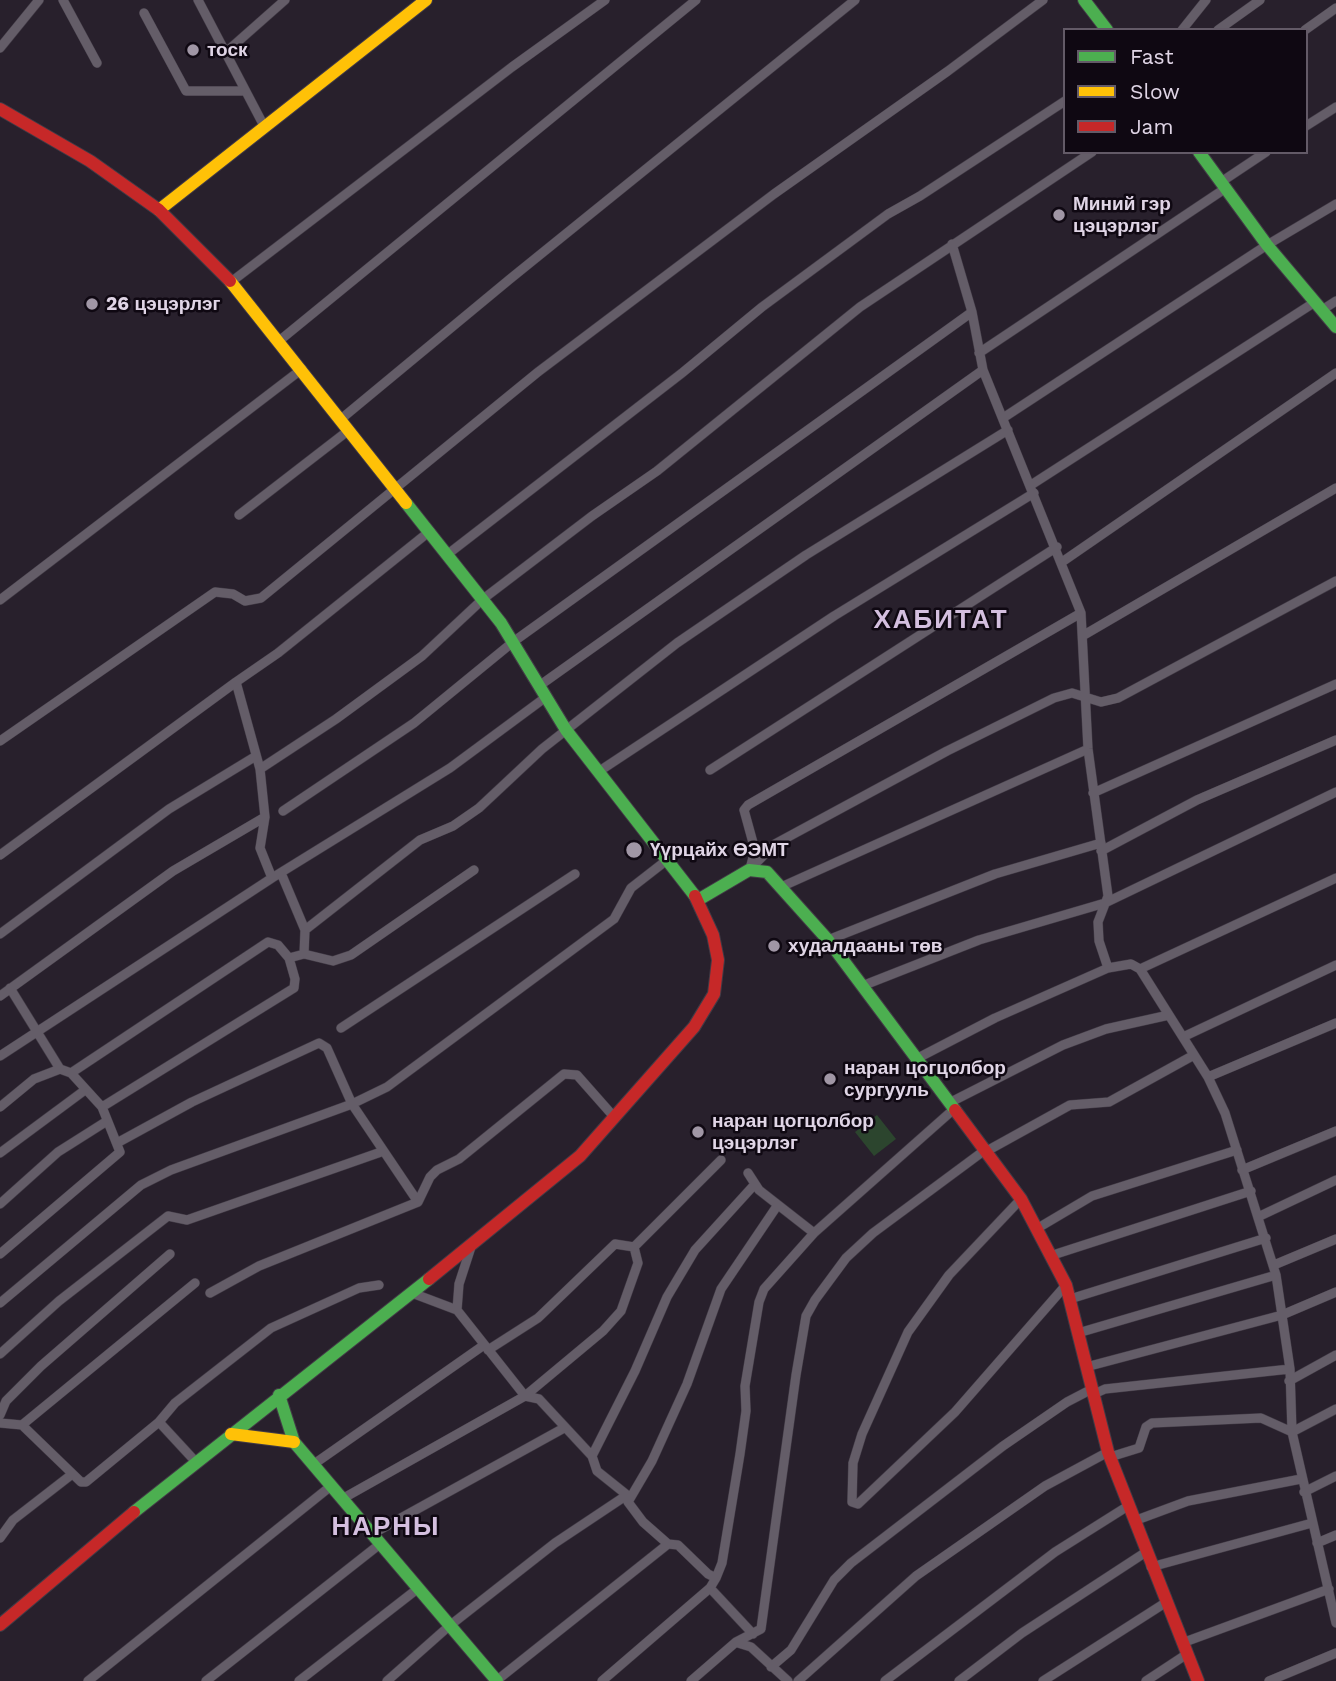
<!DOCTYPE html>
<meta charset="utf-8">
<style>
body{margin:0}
#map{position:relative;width:1336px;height:1681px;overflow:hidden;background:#28202c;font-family:"Work Sans",sans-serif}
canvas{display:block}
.legend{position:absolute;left:1063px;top:28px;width:245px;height:126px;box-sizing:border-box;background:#0f0812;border:2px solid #635a67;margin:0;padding:9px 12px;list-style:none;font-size:21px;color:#e0d5e6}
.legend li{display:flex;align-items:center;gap:14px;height:35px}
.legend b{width:35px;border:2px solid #635a67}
</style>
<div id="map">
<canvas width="1336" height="1681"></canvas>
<ul class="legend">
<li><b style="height:9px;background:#4caf50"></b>Fast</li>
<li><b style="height:9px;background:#ffc107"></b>Slow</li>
<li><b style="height:9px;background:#c62828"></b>Jam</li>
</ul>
</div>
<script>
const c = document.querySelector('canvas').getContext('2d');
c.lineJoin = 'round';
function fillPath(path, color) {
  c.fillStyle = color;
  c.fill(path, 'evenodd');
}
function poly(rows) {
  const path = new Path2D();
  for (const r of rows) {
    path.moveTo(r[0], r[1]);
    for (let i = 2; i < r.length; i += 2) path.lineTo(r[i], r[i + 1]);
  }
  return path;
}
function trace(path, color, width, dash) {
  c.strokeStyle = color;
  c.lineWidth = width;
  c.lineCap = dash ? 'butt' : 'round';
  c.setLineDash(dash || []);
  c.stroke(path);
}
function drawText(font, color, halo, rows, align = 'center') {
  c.font = font + ' "Work Sans",sans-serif';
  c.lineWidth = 5;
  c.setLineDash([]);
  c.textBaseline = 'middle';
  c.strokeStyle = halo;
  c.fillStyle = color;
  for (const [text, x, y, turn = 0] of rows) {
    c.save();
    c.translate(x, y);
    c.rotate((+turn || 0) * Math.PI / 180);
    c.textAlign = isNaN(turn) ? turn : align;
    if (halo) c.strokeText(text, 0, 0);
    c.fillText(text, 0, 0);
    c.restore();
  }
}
fillPath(poly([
 [877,1115,896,1139,874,1156,855,1132]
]), '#2c452e');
const street = poly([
 [63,0,97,63],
 [198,0,264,126],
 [144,13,186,91,244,91],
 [1182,30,1206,0],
 [1218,30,1260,0],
 [1305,30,1336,8],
 [0,48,39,0],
 [225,53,285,0],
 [1306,126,1336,107],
 [1221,182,1266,152],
 [952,244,972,312,983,370,1081,613,1088,749,1108,896,1098,922,1099,941,1108,968,1131,964,1140,969,1208,1077,1225,1113,1276,1275,1290,1369,1292,1432,1336,1623],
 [231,282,512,67,605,0],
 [1322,310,1336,301],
 [279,341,696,0],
 [979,353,1226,188],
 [1003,418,1267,245,1336,204],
 [341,419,510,279,855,0],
 [1031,485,1315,302],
 [239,515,349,430],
 [448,554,682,373,762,307,888,214,920,196,1065,101],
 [1062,562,1336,373],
 [0,600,302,369],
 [1084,635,1336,488],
 [539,686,983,370],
 [0,741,215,592,233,594,245,601,261,598,538,372,774,194,948,71,1043,0],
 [260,769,336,719,422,656,483,599,592,516,657,471,860,307,1092,152],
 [710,770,1057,547],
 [598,772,834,616,1034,493],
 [1093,793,1336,684],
 [283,811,414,723,513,642,972,312],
 [1101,851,1197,800,1336,740],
 [0,855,236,682],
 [751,865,755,850,744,810,748,805,1081,613],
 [749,870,775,844,947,751,1054,698,1072,693,1101,702,1118,698,1336,581],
 [281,873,305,930,304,954,289,958],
 [272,878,260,848,265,817,260,769,236,682,278,653,430,531],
 [781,887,1088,749],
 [305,930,420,840,453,826,479,808,542,749,677,643,806,555,1008,430],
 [0,934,169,809,256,756],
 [828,940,995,874,1101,843],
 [304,954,333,961,351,955,474,870],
 [1140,969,1336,878],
 [862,986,979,940,1105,903,1336,792],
 [10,988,60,1069],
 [0,996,173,871,265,817],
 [341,1028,575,874],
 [1183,1037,1336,965],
 [0,1056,272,878,450,768,546,697],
 [916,1059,995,1018,1108,968],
 [71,1073,268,942,278,945,289,958,295,979,294,988,102,1107],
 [1208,1077,1336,1023],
 [949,1103,1063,1045,1106,1029,1169,1015],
 [0,1107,34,1079,60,1069,71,1073,102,1107,120,1152,0,1254],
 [117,1143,192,1102,319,1043,327,1048,352,1104,418,1202],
 [985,1152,1070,1105,1109,1102,1194,1055],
 [0,1153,85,1090],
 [1242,1170,1336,1131],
 [748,1173,759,1190,814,1233],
 [1021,1199,949,1275,908,1332,862,1434,853,1463,852,1502,858,1504,955,1412,1066,1285],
 [0,1204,58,1152,107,1121],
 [1260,1216,1336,1180],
 [1038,1228,1092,1196,1237,1150],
 [634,1247,721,1160],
 [1053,1255,1251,1191],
 [1274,1265,1336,1239],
 [210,1293,259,1266,418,1202,430,1177,437,1170,459,1159,564,1074,577,1075,615,1118],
 [412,1293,457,1310,525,1396,539,1399,592,1456,597,1471,627,1495,628,1502,643,1522,668,1544,678,1545,708,1574,716,1578],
 [1070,1299,1266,1238],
 [0,1303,141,1185,171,1170,352,1104,387,1087,614,919,631,888,667,860],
 [457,1310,459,1284,472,1244],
 [1078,1333,1276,1275],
 [488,1350,538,1318,615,1244,634,1247],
 [0,1354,59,1301,168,1216,187,1220,381,1152],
 [1086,1367,1282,1315,1336,1292],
 [1289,1381,1336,1355],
 [1094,1394,1105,1389,1290,1369],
 [0,1415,6,1401,41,1366,170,1254],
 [159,1422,175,1403,271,1328,359,1288,379,1285],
 [0,1423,22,1425,81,1482,86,1482,159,1422,195,1461],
 [22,1425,195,1283],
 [592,1456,635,1371,667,1297,695,1250,755,1184],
 [1110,1457,1139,1448,1146,1427,1152,1423,1261,1418,1292,1432,1336,1409],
 [314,1464,484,1345],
 [1304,1492,1336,1476],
 [342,1499,525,1396,603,1331,621,1311,638,1263,634,1247],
 [628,1502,652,1461,687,1384,721,1289,777,1206],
 [1134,1521,1188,1501,1301,1479],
 [372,1534,564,1428],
 [0,1538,13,1520,71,1475],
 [1317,1543,1336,1535],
 [1151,1567,1312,1523],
 [710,1588,753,1634],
 [738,1643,751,1647,788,1681],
 [1182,1643,1329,1589],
 [771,1667,791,1650,834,1580,851,1563,1003,1446,1067,1402,1092,1389],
 [88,1681,331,1486],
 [206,1681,380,1544],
 [299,1681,416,1590],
 [387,1681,448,1627,555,1543,627,1495],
 [496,1681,668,1544],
 [602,1681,710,1588,716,1578,722,1563,740,1454,746,1411,745,1386,759,1302,764,1289,814,1233,954,1109],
 [691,1681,736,1642,761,1629,796,1375,806,1316,815,1300,846,1258,873,1233,985,1150],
 [798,1681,916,1576,1045,1486,1108,1452],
 [885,1681,1055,1552,1128,1506],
 [959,1681,1022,1633,1146,1552],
 [1043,1681,1165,1603],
 [1146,1681,1187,1654],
 [1269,1681,1336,1653]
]);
const fast = poly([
 [1084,0,1107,30],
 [1199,152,1267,245,1336,327],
 [406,503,501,623,566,730,695,896],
 [698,900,749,870,767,872,828,940,955,1110],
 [279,1395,294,1442,497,1681],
 [134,1512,429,1279]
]);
const slow = poly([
 [159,210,426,0],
 [230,281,406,503],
 [231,1434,294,1442]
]);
const jam = poly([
 [0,109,90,161,159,210,230,281],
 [955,1110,1021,1199,1066,1285,1108,1452,1198,1681],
 [429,1279,580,1156,694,1027,714,994,718,960,713,935,695,896],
 [0,1625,134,1512]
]);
trace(street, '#423b46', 10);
trace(fast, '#423b46', 14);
trace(slow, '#423b46', 14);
trace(jam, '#423b46', 14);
trace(street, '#645d68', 9);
trace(fast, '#4caf50', 12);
trace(slow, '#ffc107', 12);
trace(jam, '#c62828', 12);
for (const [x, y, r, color] of [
 [193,50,7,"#a096a5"],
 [1059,215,7,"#a096a5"],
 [92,304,7,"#a096a5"],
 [634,850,9,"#a096a5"],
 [774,946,7,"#a096a5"],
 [830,1079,7,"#a096a5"],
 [698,1132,7,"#a096a5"]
]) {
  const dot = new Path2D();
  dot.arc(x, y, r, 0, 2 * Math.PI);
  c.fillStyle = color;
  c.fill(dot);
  trace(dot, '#0f0812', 2.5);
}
drawText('bold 19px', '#e0d5e6', '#0f0812', [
 ["тоск",207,50],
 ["Миний гэр",1073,204],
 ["цэцэрлэг",1073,226],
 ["26 цэцэрлэг",106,304],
 ["Үүрцайх ӨЭМТ",650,850],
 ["худалдааны төв",788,946],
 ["наран цогцолбор",844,1068],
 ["сургууль",844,1090],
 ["наран цогцолбор",712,1121],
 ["цэцэрлэг",712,1143]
], 'left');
c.letterSpacing = '2px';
drawText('bold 26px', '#d4bfdf', '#0f0812', [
 ["ХАБИТАТ",941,620],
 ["НАРНЫ",386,1527]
]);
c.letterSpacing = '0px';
</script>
